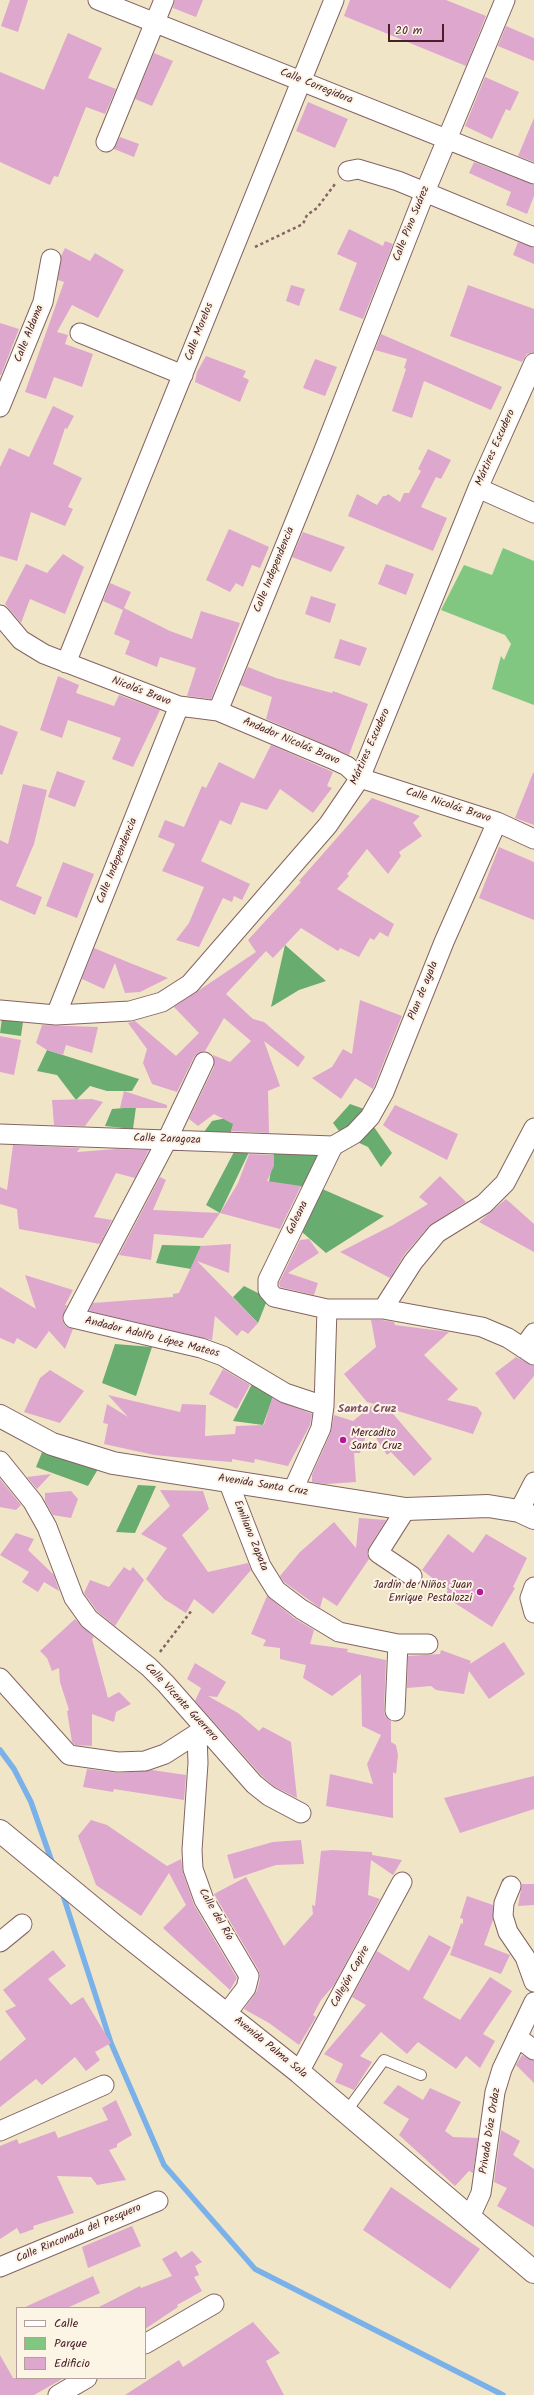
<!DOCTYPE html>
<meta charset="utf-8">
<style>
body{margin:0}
#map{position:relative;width:534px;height:2395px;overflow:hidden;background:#f1e5c8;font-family:Kalam,sans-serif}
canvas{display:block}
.legend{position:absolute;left:16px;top:2307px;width:130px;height:72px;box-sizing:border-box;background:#fcf5e5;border:1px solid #b59f9b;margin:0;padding:5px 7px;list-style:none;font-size:12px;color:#4a1f2b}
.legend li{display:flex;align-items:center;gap:8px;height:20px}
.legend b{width:20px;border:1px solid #b59f9b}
.scale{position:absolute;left:388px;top:24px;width:56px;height:18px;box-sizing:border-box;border:2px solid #4a1f2b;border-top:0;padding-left:5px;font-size:12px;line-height:14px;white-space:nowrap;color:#4a1f2b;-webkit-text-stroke:3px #fcf5e5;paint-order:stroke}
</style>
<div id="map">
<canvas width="534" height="2395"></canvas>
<ul class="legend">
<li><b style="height:5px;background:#fff"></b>Calle</li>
<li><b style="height:11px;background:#81c781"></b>Parque</li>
<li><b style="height:11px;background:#dea7ce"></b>Edificio</li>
</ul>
<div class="scale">20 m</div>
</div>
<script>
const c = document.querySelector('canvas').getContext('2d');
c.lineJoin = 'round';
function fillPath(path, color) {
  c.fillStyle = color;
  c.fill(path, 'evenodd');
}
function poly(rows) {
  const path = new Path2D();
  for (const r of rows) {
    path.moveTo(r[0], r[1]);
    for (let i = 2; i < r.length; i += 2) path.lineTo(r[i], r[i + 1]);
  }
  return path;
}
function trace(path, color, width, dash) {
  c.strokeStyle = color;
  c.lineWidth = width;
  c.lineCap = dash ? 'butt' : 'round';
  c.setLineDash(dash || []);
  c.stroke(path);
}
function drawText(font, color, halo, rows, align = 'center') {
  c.font = font + ' Kalam,sans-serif';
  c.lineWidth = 4;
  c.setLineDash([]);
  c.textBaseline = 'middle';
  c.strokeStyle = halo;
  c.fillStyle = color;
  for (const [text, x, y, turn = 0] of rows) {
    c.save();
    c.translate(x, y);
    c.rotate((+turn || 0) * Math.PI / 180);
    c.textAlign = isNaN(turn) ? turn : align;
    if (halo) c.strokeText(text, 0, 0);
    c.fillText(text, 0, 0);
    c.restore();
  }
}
fillPath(poly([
 [503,548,534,561,534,705,492,689,501,656,504,660,511,644,505,635,441,610,464,565,492,575]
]), '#81c781');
fillPath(poly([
 [285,945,326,981,299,990,271,1007],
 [2,1018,23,1022,21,1036,0,1033],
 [47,1050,139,1079,132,1091,107,1091,90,1086,76,1100,57,1075,37,1071],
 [350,1104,367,1110,345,1139,333,1123],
 [136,1107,133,1129,105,1126,112,1109],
 [236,1116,230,1135,201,1136,212,1121],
 [374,1127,392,1153,381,1167,368,1147,355,1141],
 [250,1150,220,1213,206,1205,234,1152],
 [274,1151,319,1154,311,1188,269,1182],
 [320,1188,384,1216,326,1253,302,1232],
 [162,1245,201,1246,191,1269,156,1263],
 [244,1286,268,1298,258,1323,233,1297],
 [115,1344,152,1347,136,1396,102,1383],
 [252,1384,273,1397,263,1425,233,1421],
 [45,1445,101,1464,88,1486,36,1467],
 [138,1485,156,1486,135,1533,116,1532]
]), '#68ac6f');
trace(poly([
 [0,1750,14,1769,31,1802,53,1865],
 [62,1892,111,2043,164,2165,255,2269,503,2395]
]), '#7bb1e9', 5.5);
fillPath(poly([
 [10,0,28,0,18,32,1,26],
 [175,0,203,0,196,17,173,8],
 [350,0,446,0,486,16,466,66,344,16],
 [506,26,534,38,534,61,498,46],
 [68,33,102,48,88,78,116,89,105,114,86,107,58,177,54,176,50,185,0,162,0,72,44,90],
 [154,53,173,61,152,106,135,99],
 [485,77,519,92,510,111,506,109,492,139,465,126],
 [308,102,348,119,335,148,296,131],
 [534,118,534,162,518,156],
 [120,137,139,144,134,157,114,149],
 [474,162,534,185,534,196,527,214,506,205,511,192,469,173],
 [349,229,383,246,385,241,393,244,363,319,339,310,357,263,337,254],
 [518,242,534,248,534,264,513,255],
 [65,248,90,261,95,253,124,270,98,318,72,305,57,332,68,335,65,344,93,354,82,387,54,377,46,399,25,392,64,282,58,280,61,256],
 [291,285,305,289,299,306,286,301],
 [468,285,534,309,534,352,527,354,522,362,450,336],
 [0,323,19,329,1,375,0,375],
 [381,334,502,387,491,410,424,381,412,418,392,411,406,369,404,368,407,359,375,350],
 [206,356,246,371,243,377,249,380,240,402,195,382,197,372],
 [315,359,337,367,325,396,303,388],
 [53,406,74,416,67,429,65,428,53,464,82,478,68,507,73,509,65,526,31,512,17,561,0,556,0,467,9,448,29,457],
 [428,449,451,460,441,479,436,477,421,507,447,518,433,551,348,516,357,494,377,505,383,496,386,496,388,494,400,502,404,493,409,493,421,471,418,469],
 [229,529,269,547,260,568,252,565,243,587,236,583,230,592,206,580],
 [303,532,345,547,331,572,292,557],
 [63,554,84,567,65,614,30,599,21,623,5,604,26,564,47,573],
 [386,564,414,574,406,595,378,584],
 [110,583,131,592,124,608,170,631,192,639,201,611,240,623,211,699,187,696,196,668,160,657,157,667,125,654,130,641,114,634,123,610,103,601],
 [311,596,336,604,330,623,305,614],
 [340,639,367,648,360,666,334,658],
 [248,667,276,678,332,693,333,691,368,704,349,755,266,719,272,697,240,685],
 [58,676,79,685,76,693,114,706,119,695,160,710,133,767,112,759,121,738,68,720,62,738,40,730],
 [0,725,18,732,2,775,0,774],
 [271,745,333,772,327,786,332,788,313,813,280,789,267,810,241,802,231,825,220,820,201,861,250,884,242,900,234,896,232,902,223,898,199,947,176,940,189,923,204,887,162,871,175,844,158,837,165,820,184,827,202,786,206,788,219,762,254,779],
 [57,771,85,781,75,807,48,797],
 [533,773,534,773,534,825,515,818],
 [23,784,47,790,34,844,16,886,42,897,35,915,0,900,0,840,8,844],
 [372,798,420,816,413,823,422,836,399,852,401,856,388,874,367,849,347,874,349,876,337,889,394,924,388,937,380,932,374,940,370,938,359,957,340,948,338,951,301,928,273,958,266,951,226,994,253,1019,264,1022,305,1057,298,1067,264,1041,280,1086,268,1091,269,1133,231,1131,233,1124,214,1114,198,1126,189,1119,214,1067,213,1055,230,1062,251,1041,224,1018,205,1051,198,1053,194,1057,177,1092,152,1084,143,1063,147,1049,128,1023,135,1021,176,1056,199,1033,174,1007,256,952,248,940,301,882,299,881],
 [499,847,534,862,534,920,479,898],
 [63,862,94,874,77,918,46,906],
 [94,948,130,963,168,978,140,992,125,993,115,963,104,989,82,979],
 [360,1000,402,1016,373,1089,355,1078,341,1099,312,1078,332,1067,343,1049,352,1054],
 [42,1025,98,1027,92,1053,66,1045,63,1055,47,1050,36,1043],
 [0,1036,21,1040,14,1075,0,1072],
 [124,1091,167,1105,167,1108,120,1108],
 [92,1099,103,1102,85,1126,54,1125,52,1100],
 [395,1105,458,1134,447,1160,391,1131,383,1125],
 [13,1145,80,1148,77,1152,116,1149,149,1150,135,1178,116,1173,94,1217,112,1220,100,1244,19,1229,17,1209,0,1204,0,1187,7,1190],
 [249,1154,274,1155,274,1166,267,1181,301,1186,280,1229,220,1213,203,1238,154,1234,151,1260,119,1255,160,1177,166,1180,153,1210,220,1213,238,1183],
 [440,1176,466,1202,429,1226,404,1255,390,1278,340,1252,393,1225,428,1204,419,1197],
 [506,1199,534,1224,534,1252,479,1222],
 [309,1239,319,1253,288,1273,318,1283,314,1295,280,1287,279,1283,300,1240],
 [231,1244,229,1273,197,1261,258,1323,248,1334,242,1330,237,1336,215,1316,212,1340,89,1311,93,1303,173,1297,173,1294,179,1293,201,1246],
 [25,1275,73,1290,65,1305,67,1305,62,1319,65,1326,73,1329,65,1349,49,1331,36,1349,17,1338,14,1344,0,1338,0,1287,36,1309],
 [371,1320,382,1320,394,1322,395,1325,449,1332,424,1355,458,1389,447,1400,477,1407,482,1413,473,1434,388,1408,432,1459,414,1476,391,1452,387,1455,369,1427,360,1453,354,1453,356,1482,326,1484,312,1482,312,1475,331,1432,334,1415,353,1421,374,1404,367,1402,344,1374,376,1347],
 [516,1357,534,1366,534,1376,514,1400,495,1373],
 [223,1369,250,1385,237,1409,209,1394],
 [50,1370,84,1391,60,1423,24,1412,40,1378],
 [108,1395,180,1412,182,1404,206,1405,205,1436,235,1434,236,1426,264,1425,272,1398,312,1414,310,1425,288,1466,255,1459,254,1463,232,1459,232,1462,205,1460,154,1455,104,1444,108,1424,103,1423,107,1404,128,1417],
 [51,1474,37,1489,27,1477],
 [0,1479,21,1505,16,1510,0,1507],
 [160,1490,203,1491,209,1509,182,1535,208,1572,248,1563,251,1570,213,1614,194,1599,186,1613,164,1599,146,1579,167,1548,141,1534,170,1506],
 [71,1491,78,1499,71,1518,53,1515,45,1501,45,1493],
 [359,1518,386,1520,369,1547,367,1553,369,1559,337,1606,323,1597,320,1608,284,1582,280,1576,300,1552,334,1522,356,1548],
 [16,1533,34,1539,28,1550,54,1575,59,1591,44,1582,38,1592,22,1582,29,1572,0,1555],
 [448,1534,473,1553,486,1534,527,1558,513,1587,515,1588,492,1627,444,1596,448,1590,422,1570],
 [124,1567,130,1571,133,1567,144,1580,115,1626,97,1611,84,1593,90,1580,109,1587],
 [267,1596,294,1618,314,1630,310,1644,348,1649,347,1652,386,1660,384,1711,385,1716,391,1721,391,1742,396,1745,398,1755,396,1774,393,1772,393,1818,326,1806,330,1774,373,1784,367,1764,381,1735,362,1726,361,1674,332,1696,303,1678,306,1665,280,1659,280,1648,263,1646,266,1640,251,1634],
 [75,1619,94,1637,92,1639,108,1698,119,1692,131,1704,116,1712,114,1722,92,1714,92,1746,75,1745,72,1742,67,1711,69,1710,60,1682,59,1668,52,1671,47,1658,40,1651],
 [504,1642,525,1674,489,1699,469,1671,464,1694,436,1690,431,1686,407,1688,408,1656,440,1654,441,1650,471,1661,470,1664],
 [195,1663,226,1682,217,1697,208,1696,238,1713,259,1731,263,1727,291,1742,297,1798,275,1787,262,1776,195,1701,201,1688,187,1679],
 [87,1769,118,1773,152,1770,186,1775,184,1800,114,1789,113,1792,83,1787],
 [534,1776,534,1809,460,1833,444,1798],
 [91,1820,107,1825,167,1866,181,1859,183,1873,194,1905,237,1978,230,1990,163,1928,186,1905,169,1873,141,1916,96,1885,78,1836],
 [301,1840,304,1864,276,1865,234,1879,227,1855,273,1842],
 [332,1850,372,1852,372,1855,402,1860,393,1875,371,1860,368,1895,380,1899,334,1985,321,2000,313,2015,316,2017,299,2045,269,2023,244,2009,257,1991,260,1979,259,1971,214,1894,246,1877,284,1946,313,1914,312,1905,315,1906,321,1851],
 [522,1884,534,1884,534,1905,518,1906],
 [467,1896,493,1905,493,1920,484,1945,510,1955,501,1974,450,1955,461,1923,463,1924,463,1919,460,1918],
 [429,1935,451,1947,423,1998,460,2020,490,1977,512,1991,483,2034,495,2041,480,2068,466,2056,456,2069,418,2042,407,2054,381,2032,360,2056,372,2062,354,2090,335,2082,343,2064,324,2054,366,2005,352,1997,377,1951,409,1971],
 [53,1950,66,1966,48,1979,71,2005,83,1997,111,2043,95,2052,100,2060,86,2071,75,2057,42,2085,36,2079,0,2107,0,2061,26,2039,5,2011,16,2006,3,1990],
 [522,2055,534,2061,534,2083,516,2065],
 [398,2085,423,2100,430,2088,461,2102,445,2131,453,2137,478,2138,473,2173,469,2171,455,2186,399,2135,409,2119,383,2103],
 [116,2100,132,2135,117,2144,117,2147,109,2150,126,2180,97,2185,91,2177,57,2176,74,2213,33,2226,34,2229,20,2234,17,2228,0,2239,0,2146,17,2139,19,2144,55,2131,58,2138,108,2120,102,2108],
 [501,2130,520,2141,513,2155,534,2169,534,2227,497,2206,507,2188,494,2182],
 [391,2187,480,2249,450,2289,363,2230],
 [132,2226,141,2246,88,2268,82,2247],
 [176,2251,181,2258,192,2251,202,2262,195,2266,199,2275,194,2277,202,2291,177,2305,178,2307,145,2329,145,2308,97,2308,140,2286,141,2288,172,2276,162,2259],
 [93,2276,100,2293,67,2308,23,2308],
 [253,2322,280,2353,266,2361,284,2395,125,2395,179,2360,183,2367],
 [0,2355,13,2378,64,2378,34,2395,0,2395]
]), '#dea7ce');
const service = poly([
 [346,2112,384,2060,421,2075]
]);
const minor = poly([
 [98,0,534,174],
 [106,142,164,0],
 [348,171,358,169,398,181,534,237],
 [80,333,183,375],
 [0,407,43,302,51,259],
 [478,488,534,513],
 [0,615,21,640,44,654,179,706,218,711,332,759,347,766,360,778,497,822,534,839],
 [66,663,334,0],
 [218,711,324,450,425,192,505,0],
 [0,1010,56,1015,130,1011,162,1002,190,984,328,825,360,778,478,488,534,363],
 [56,1015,179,706],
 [204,1062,167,1140,73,1318,201,1348,223,1356,285,1393,324,1406],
 [0,1134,333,1146],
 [333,1146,268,1280,268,1290,274,1297,327,1309,383,1309,482,1327,508,1338,534,1355],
 [333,1146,354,1134,370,1117,384,1092,444,942,497,822],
 [383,1309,413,1262,437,1233,484,1204,505,1183,534,1128],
 [523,1348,534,1333],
 [0,1461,33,1502,47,1527,74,1598,89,1619,149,1667,166,1684,254,1784,269,1796,301,1813],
 [228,1481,261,1566,276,1590,301,1609,339,1632,398,1644,428,1644],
 [293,1490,321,1428,324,1406,327,1309],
 [406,1509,378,1553,412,1576],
 [519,1511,534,1482],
 [534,1587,530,1598,534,1613],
 [0,1678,69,1755,118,1762,145,1761,165,1754,204,1729],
 [395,1711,398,1644],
 [197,1734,198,1763,192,1850,193,1869,204,1900,249,1976,246,1988,227,2013],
 [511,1886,504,1903,503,1916,508,1932,525,1957,534,1982],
 [0,1942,22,1924],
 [517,2037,534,2050],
 [299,2072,402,1882],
 [0,2131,104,2085],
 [470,2217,481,2193,495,2092,502,2069,534,2002],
 [0,2267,158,2201],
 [145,2344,214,2304],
 [58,2395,87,2378]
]);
const tertiary = poly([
 [0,1416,52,1444,113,1463,406,1509,488,1506,519,1511,534,1518],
 [0,1831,115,1926,299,2072,534,2272]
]);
trace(service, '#846462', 12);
trace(minor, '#846462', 21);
trace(tertiary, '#846462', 24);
trace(poly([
 [255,247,303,224,307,215,317,208,335,184],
 [160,1652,192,1610]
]), '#846462', 2.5, [3, 3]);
trace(service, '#fff', 10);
trace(minor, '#fff', 19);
trace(tertiary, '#fff', 22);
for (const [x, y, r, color] of [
 [343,1440,4,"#b5179e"],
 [480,1592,4,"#b5179e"]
]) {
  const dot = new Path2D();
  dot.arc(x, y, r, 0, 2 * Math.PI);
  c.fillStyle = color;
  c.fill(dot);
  trace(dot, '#fcf5e5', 1.5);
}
drawText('11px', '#4a1f2b', '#fcf5e5', [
 ["Calle Corregidora",316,87,22],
 ["Calle Pino Suárez",412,224,-68],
 ["Calle Morelos",200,332,-69],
 ["Calle Aldama",30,334,-68],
 ["Mártires Escudero",496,448,-66],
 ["Calle Independencia",275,570,-68],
 ["Nicolás Bravo",141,692,21],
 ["Andador Nicolás Bravo",291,742,23],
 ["Mártires Escudero",371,747,-66],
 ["Calle Nicolás Bravo",448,806,18],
 ["Calle Independencia",118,861,-68],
 ["Plan de ayala",424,991,-68],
 ["Calle Zaragoza",167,1140,2],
 ["Galeana",298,1218,-64],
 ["Andador Adolfo López Mateos",152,1338,14],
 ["Avenida Santa Cruz",263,1486,9],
 ["Emiliano Zapata",250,1536,68],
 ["Calle Vicente Guerrero",181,1703,47],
 ["Calle del Río",215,1915,60],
 ["Callejón Capire",351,1977,-61],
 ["Avenida Palma Sola",270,2048,39],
 ["Privada Díaz Ordaz",491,2131,-81],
 ["Calle Rinconada del Pesquero",79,2234,-23]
]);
drawText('11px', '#4a1f2b', '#fcf5e5', [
 ["Mercadito",351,1434],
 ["Santa Cruz",351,1447],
 ["Jardín de Niños Juan",472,1586,"right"],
 ["Enrique Pestalozzi",472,1599,"right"]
], 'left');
drawText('bold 12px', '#7e4f64', '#fcf5e5', [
 ["Santa Cruz",367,1410]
]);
</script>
